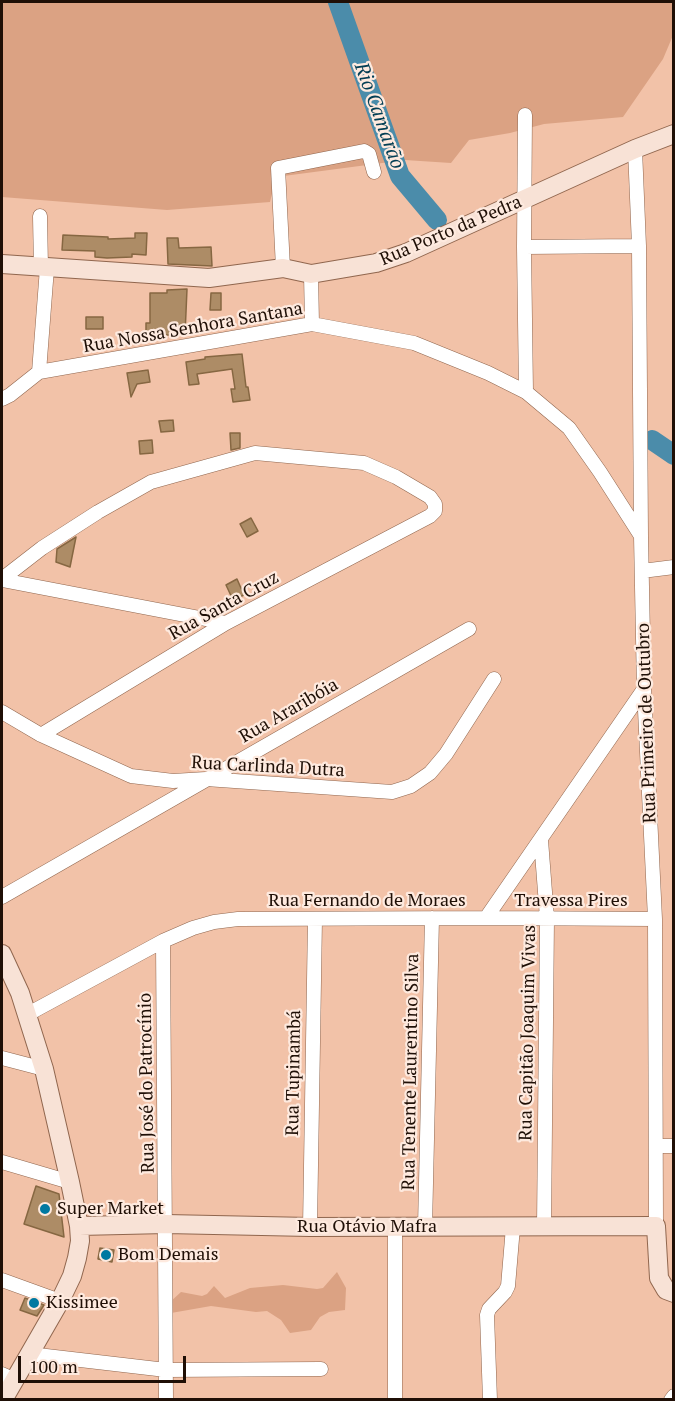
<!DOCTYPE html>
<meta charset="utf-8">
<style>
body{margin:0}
#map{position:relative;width:675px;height:1401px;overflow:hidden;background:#f2c2a8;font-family:"PT Serif",serif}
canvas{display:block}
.frame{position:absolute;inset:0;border:3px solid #1f0f06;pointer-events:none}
.scale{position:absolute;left:18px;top:1356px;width:168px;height:27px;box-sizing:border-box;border:3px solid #1f0f06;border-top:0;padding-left:8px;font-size:18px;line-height:21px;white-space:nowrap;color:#1f0f06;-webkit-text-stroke:4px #feeadf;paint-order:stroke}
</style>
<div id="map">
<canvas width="675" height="1401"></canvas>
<div class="frame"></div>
<div class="scale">100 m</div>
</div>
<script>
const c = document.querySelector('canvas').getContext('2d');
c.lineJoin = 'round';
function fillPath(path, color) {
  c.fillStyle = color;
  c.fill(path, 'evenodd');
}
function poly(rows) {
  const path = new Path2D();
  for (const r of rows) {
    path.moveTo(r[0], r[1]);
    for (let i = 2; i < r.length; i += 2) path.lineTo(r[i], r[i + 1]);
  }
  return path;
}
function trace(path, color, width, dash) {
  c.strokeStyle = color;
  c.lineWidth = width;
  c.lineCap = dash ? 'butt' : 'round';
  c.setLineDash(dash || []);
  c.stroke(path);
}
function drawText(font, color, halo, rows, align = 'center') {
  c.font = font + ' "PT Serif",serif';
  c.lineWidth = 4.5;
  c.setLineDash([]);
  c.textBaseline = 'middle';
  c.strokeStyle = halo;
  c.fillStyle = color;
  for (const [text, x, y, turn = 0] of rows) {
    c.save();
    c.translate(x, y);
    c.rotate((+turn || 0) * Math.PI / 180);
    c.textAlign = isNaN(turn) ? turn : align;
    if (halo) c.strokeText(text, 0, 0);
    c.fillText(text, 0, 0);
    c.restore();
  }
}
fillPath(poly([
 [673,2,674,33,663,59,623,117,544,124,510,133,469,140,451,163,405,160,276,177,270,202,167,210,2,197,2,3],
 [337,1272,346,1288,345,1310,329,1312,320,1317,311,1330,290,1333,281,1320,267,1311,256,1312,211,1306,171,1313,169,1303,181,1292,202,1296,207,1294,214,1286,225,1298,250,1288,283,1285,317,1289,323,1288]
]), '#dba283');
trace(poly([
 [338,2,400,176,437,220],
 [652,440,674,455]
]), '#4b8caa', 20);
const building = poly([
 [135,233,147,233,146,255,132,254,132,257,107,258,95,257,95,251,62,250,63,235,108,237,108,239,135,238,135,233],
 [167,238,178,238,179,248,211,247,212,266,168,264,167,238],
 [187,289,185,335,166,335,165,338,146,338,146,323,150,323,150,293,167,293,167,290,187,289],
 [211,293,221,293,221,310,210,310,211,293],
 [86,317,103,317,103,329,86,329,86,317],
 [242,354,246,387,248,387,250,400,233,402,231,389,235,389,232,369,197,374,199,384,189,385,186,362,205,359,205,357,242,354],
 [148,370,150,382,137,384,131,397,127,373,148,370],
 [173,420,174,431,161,432,159,421,173,420],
 [230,433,240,433,240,448,231,450,230,433],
 [152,440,153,453,140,454,139,441,152,440],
 [251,518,258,531,247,537,240,524,251,518],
 [76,537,70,567,56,562,57,549,76,537],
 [237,579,244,595,233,600,226,585,237,579],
 [36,1186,59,1194,64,1237,24,1224,36,1186],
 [100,1248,114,1250,112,1262,98,1259,100,1248],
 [25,1298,44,1305,37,1316,20,1310,25,1298]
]);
fillPath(building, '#ad8c66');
trace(building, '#866742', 1.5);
const street = poly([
 [525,115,524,247,526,392],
 [635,149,639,246,641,536,644,689,655,919,656,1226],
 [40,216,41,268],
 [524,247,639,246],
 [283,268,278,168,364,151,369,154,374,172],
 [311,274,312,324],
 [39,372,47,268],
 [2,399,10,395,39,372,312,324,414,343,488,373,526,392,569,428,600,472,641,536],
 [642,571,674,567],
 [2,579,42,548,98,512,151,482,255,453,364,463,396,477,430,497,435,504,435,511,430,516,226,623,41,735],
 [2,580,226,623],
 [2,712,41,735,131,776,173,781,206,779,392,792,411,786,430,773,446,754,494,679],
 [541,840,547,918,544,1227],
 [2,897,469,629],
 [486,918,655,919],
 [163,941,166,1400],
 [28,1014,163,941,193,928,214,922,238,919,486,918,644,689],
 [2,1058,44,1069],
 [656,1146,674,1146],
 [2,1162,70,1182],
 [310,1227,315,919],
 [395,1227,395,1400],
 [425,1227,432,918],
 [2,1280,60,1301],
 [29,1354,166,1370,321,1369],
 [2,1374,13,1379],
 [490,1400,487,1315,489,1309,505,1292,508,1286,513,1227],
 [671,1400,674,1396]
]);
const secondary = poly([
 [2,264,209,278,283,268,311,274,376,263,406,253,635,149,674,134],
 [2,954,20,993,44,1069,70,1182,79,1226,80,1241,77,1258,72,1276,60,1301,3,1400],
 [79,1226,166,1224,310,1227,656,1226,659,1278,666,1290,674,1293]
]);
trace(street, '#90664e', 15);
trace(secondary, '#90664e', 20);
trace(street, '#fff', 14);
trace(secondary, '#f8e2d6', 18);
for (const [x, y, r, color] of [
 [45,1209,6,"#0079a1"],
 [106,1255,6,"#0079a1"],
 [34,1303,6,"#0079a1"]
]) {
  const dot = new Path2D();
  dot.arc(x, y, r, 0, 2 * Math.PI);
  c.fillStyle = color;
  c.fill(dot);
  trace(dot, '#feeadf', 2);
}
drawText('18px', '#1f0f06', '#feeadf', [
 ["Rua Porto da Pedra",451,231,-23],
 ["Rua Nossa Senhora Santana",193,328,-10],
 ["Rua Santa Cruz",224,606,-29],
 ["Rua Araribóia",289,711,-30],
 ["Rua Primeiro de Outubro",647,723,-92],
 ["Rua Carlinda Dutra",268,767,3],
 ["Rua Fernando de Moraes",367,901],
 ["Travessa Pires",571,901],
 ["Rua Capitão Joaquim Vivas",528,1033,-89],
 ["Rua Tenente Laurentino Silva",411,1072,-89],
 ["Rua Tupinambá",294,1073,-89],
 ["Rua José do Patrocínio",147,1083,-91],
 ["Rua Otávio Mafra",367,1227]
]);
drawText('18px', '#1f0f06', '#feeadf', [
 ["Super Market",57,1209],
 ["Bom Demais",118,1255],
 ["Kissimee",46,1303]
], 'left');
drawText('italic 20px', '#033e54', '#feeadf', [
 ["Rio Camarão",379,116,70]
]);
</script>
